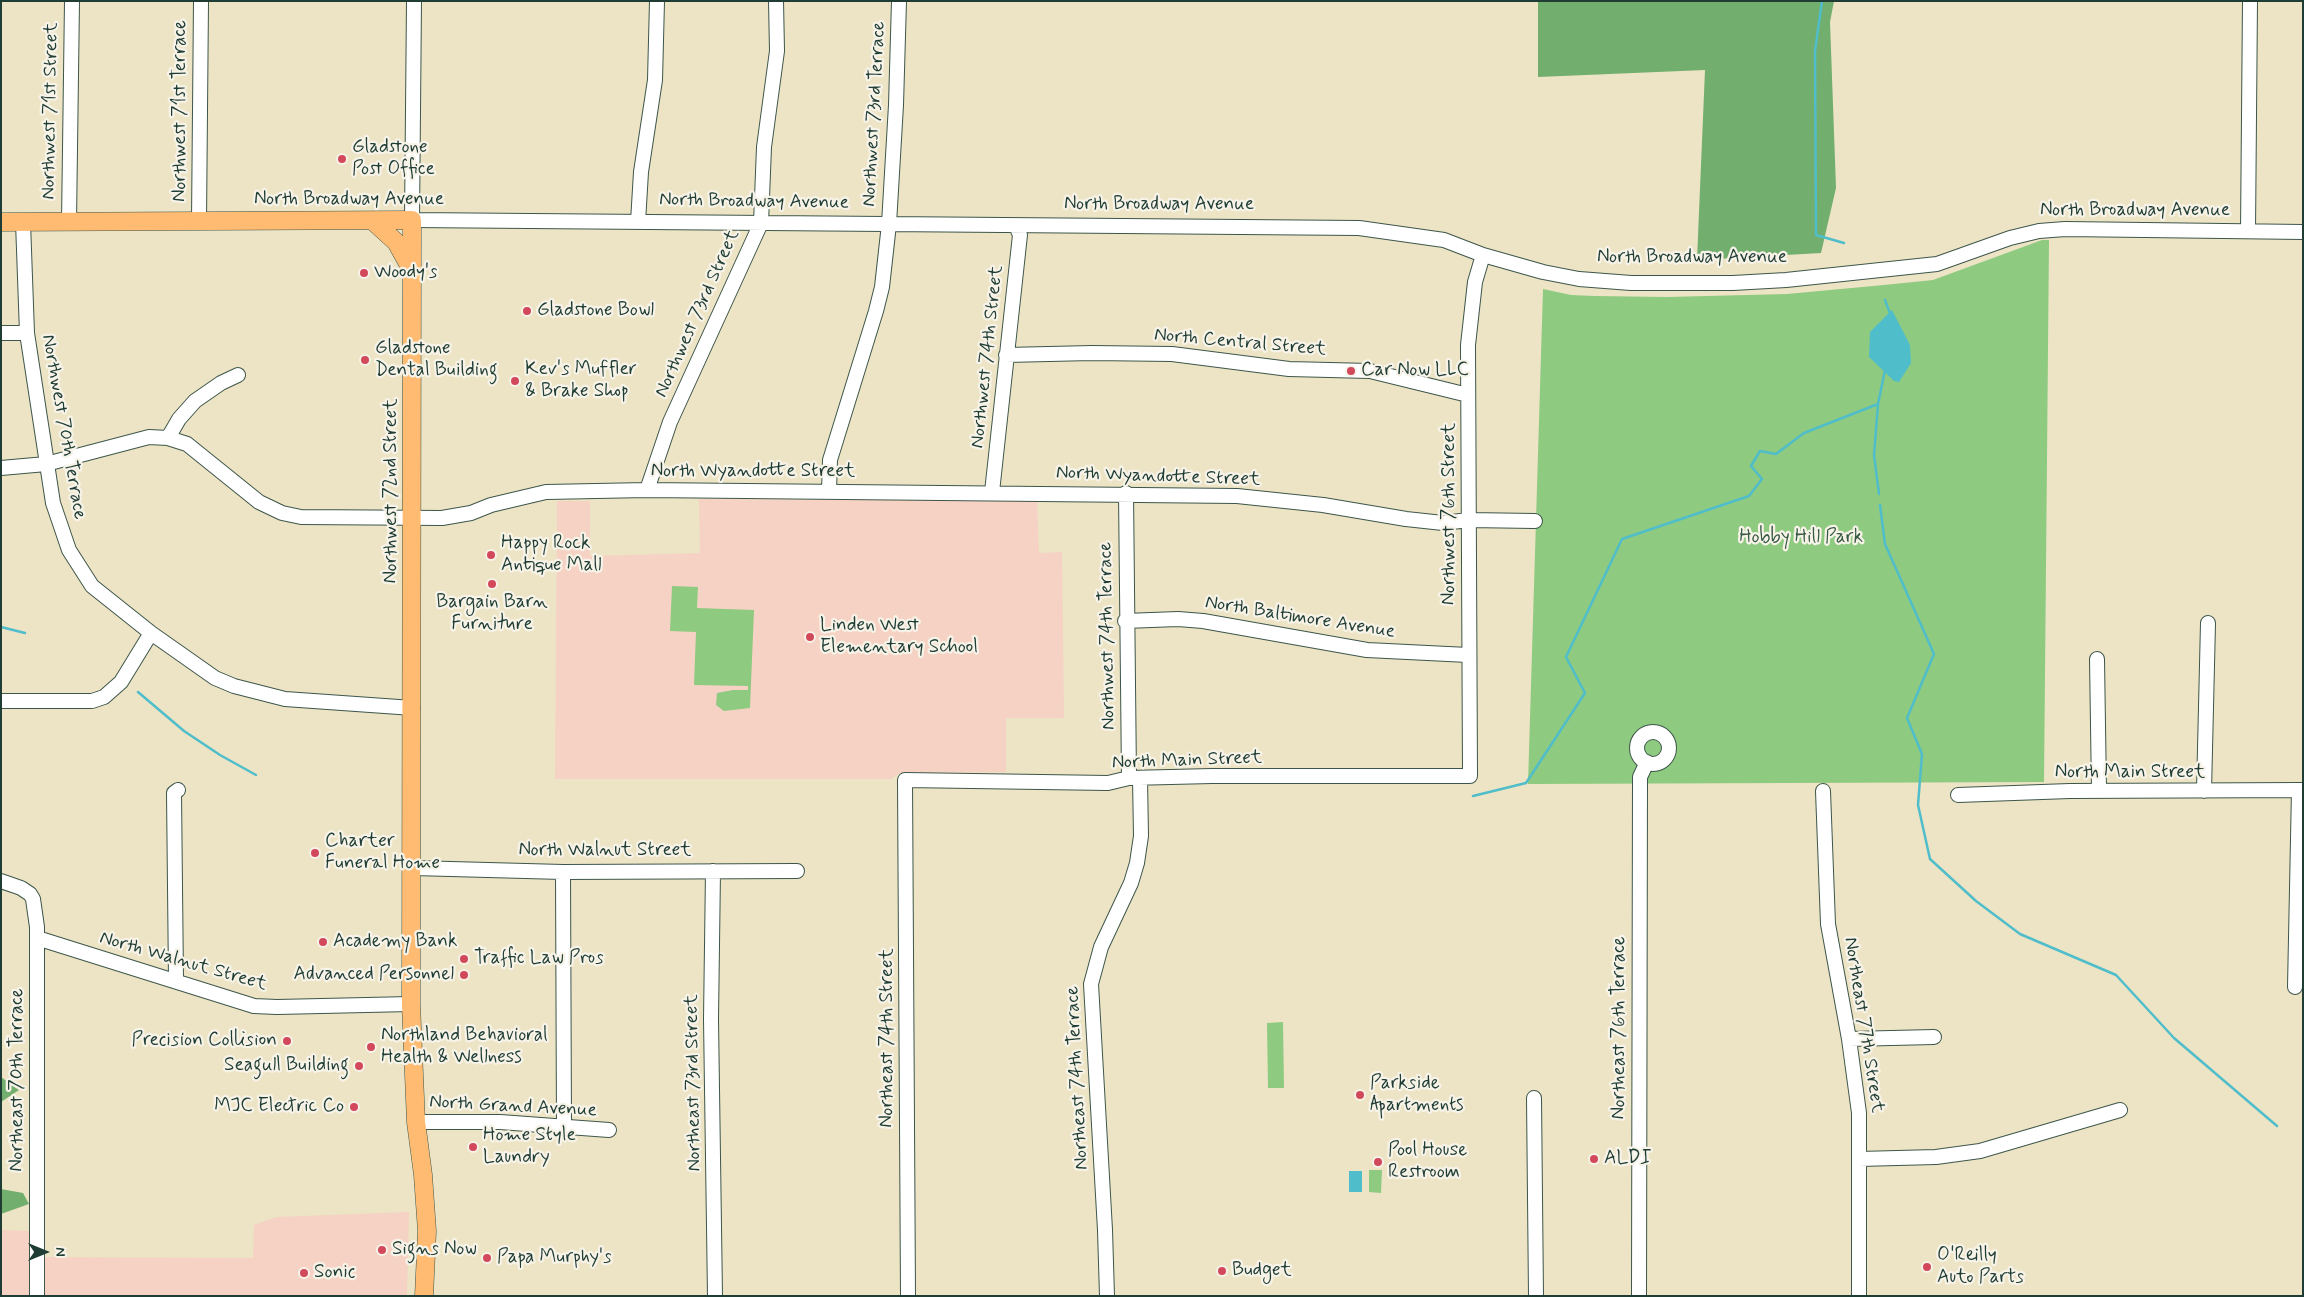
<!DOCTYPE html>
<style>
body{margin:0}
#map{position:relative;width:2304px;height:1297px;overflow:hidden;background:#ece4c5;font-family:Mynerve,sans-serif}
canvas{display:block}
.frame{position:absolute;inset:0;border:2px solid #1f3d34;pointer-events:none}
.north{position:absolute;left:20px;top:1227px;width:50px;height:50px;-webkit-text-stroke:4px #f7f3e8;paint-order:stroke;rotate:90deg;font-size:14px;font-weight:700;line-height:20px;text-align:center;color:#1f3d34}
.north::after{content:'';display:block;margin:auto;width:18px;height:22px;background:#1f3d34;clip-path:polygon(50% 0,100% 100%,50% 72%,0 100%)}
</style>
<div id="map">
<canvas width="2304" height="1297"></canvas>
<div class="frame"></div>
<div class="north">N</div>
</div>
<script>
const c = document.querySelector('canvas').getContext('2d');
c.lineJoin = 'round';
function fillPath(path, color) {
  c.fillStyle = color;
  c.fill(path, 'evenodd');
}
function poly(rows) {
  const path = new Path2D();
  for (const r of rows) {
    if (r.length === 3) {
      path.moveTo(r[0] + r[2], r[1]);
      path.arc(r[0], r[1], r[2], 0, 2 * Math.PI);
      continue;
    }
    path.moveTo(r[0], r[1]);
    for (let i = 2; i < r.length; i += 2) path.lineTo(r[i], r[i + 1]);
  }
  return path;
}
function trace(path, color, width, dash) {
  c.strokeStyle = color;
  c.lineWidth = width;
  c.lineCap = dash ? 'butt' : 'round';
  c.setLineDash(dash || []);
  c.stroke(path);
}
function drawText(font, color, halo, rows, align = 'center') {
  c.font = font + ' Mynerve,sans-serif';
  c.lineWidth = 4.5;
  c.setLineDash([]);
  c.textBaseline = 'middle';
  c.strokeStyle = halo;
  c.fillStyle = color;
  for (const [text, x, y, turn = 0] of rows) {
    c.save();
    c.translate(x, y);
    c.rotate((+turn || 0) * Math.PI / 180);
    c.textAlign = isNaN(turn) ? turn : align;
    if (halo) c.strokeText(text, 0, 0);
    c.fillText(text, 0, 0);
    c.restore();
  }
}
fillPath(poly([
 [699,499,1037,501,1039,553,1062,552,1064,718,1006,718,1006,772,900,773,891,779,555,779,557,501,590,501,590,556,700,553],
 [409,1212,407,1296,1,1296,1,1230,29,1231,30,1254,44,1257,253,1258,254,1225,276,1217]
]), '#f5d2c3');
fillPath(poly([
 [2042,240,2049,240,2044,782,1528,784,1543,289,1571,295,1594,296,1667,297,1787,294,1884,285,1933,280],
 [672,586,698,587,697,608,754,610,750,708,724,711,716,705,717,693,733,690,748,690,748,686,694,685,696,632,670,631],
 [1283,1022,1284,1088,1268,1088,1267,1023],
 [1369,1170,1382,1170,1381,1193,1369,1192]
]), '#8eca80');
fillPath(poly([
 [1538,1,1834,1,1830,22,1836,188,1821,253,1697,260,1705,70,1538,77],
 [1,1077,19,1090,1,1102],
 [1,1189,23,1193,29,1204,1,1214]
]), '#72ae6e');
fillPath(poly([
 [1892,310,1910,345,1911,363,1899,382,1894,381,1869,357,1870,332],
 [1349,1171,1362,1171,1362,1192,1349,1192]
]), '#50bdca');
trace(poly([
 [1822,1,1815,51,1816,235,1844,243],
 [1885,300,1891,316],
 [1878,404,1874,455,1879,494],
 [1880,505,1885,544,1934,654,1907,718,1922,754,1918,805,1930,859,1976,901,2020,934,2116,975,2174,1038,2277,1126],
 [1,627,25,633],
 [138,692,184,731,220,755,256,775],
 [1473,796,1526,783,1585,693,1566,657,1622,539,1749,496,1762,479,1751,466,1760,451,1776,454,1804,433,1878,404,1885,370]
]), '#50bdca', 2.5);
const minor = poly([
 [414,1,412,220,1359,228,1444,240,1483,255,1543,272,1579,279,1631,283,1733,283,1786,280,1937,264,2010,238,2039,231,2065,229,2303,232],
 [199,221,201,1],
 [23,222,27,333,53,503,69,550,92,586,151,633,215,678,234,686,285,699,413,708],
 [69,222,72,1],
 [638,222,641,172,655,80,657,1],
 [2248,231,2250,1],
 [1,333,27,333],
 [1006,355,1092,353,1172,354,1289,369,1370,371,1468,395],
 [168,438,179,419,195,401,221,383,238,375],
 [1,468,46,464,149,437,168,438,187,444,259,502,282,513,301,517,442,518,471,513,491,505,546,492,647,490,1237,496,1323,505,1406,519,1443,523,1469,520,1535,521],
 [647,490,670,422,761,223,764,147,777,51,776,1],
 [829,491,830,460,876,311,882,287,889,224,896,105,899,1],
 [992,492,1020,235,1016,226],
 [1126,493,1129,778],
 [1125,621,1178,619,1203,621,1367,650,1468,655],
 [2097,659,2099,791],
 [1,701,92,701,104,697,121,682,151,633],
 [1653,748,16],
 [1823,791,1828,924,1849,1039,1859,1113,1859,1296],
 [2204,791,2208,623],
 [1958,795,2070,791,2303,790],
 [413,868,563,872,797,871],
 [713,871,711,1019,715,1296],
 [563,872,564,1128],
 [1,881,21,888,30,894,33,899,37,927,37,1296],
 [37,938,254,1006,277,1007,411,1004],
 [176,980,174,793,178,790],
 [2295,987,2299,790],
 [1849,1039,1934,1037],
 [1534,1098,1536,1296],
 [416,1122,500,1122,609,1130],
 [1859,1159,1936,1157,1980,1151,2120,1110],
 [908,1296,905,780,1108,783,1129,778,1212,776,1470,776,1468,345,1475,282,1483,255],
 [1107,1296,1105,1230,1091,984,1101,947,1131,883,1137,863,1141,836,1140,778],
 [1639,1296,1640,777,1647,762]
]);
const major = poly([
 [1,222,412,220,411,1004,416,1122,423,1175,427,1231,424,1296],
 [374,222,396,242,411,269]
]);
trace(minor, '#3e564a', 16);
trace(major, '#3e564a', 19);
trace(minor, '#fff', 14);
trace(major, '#ffbb71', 18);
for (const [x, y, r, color] of [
 [342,159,5,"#d1495b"],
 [364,273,5,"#d1495b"],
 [527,311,5,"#d1495b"],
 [365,360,5,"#d1495b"],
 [1351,371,5,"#d1495b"],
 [515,381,5,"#d1495b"],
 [491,555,5,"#d1495b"],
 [492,584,5,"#d1495b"],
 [810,637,5,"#d1495b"],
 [315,853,5,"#d1495b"],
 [323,942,5,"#d1495b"],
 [464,959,5,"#d1495b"],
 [464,975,5,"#d1495b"],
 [287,1041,5,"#d1495b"],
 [371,1047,5,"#d1495b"],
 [359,1066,5,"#d1495b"],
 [1360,1095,5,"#d1495b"],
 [354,1107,5,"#d1495b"],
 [473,1147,5,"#d1495b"],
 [1594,1159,5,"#d1495b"],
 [1378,1162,5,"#d1495b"],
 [382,1250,5,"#d1495b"],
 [487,1258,5,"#d1495b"],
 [1927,1267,5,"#d1495b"],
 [1222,1271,5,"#d1495b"],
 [304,1273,5,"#d1495b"]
]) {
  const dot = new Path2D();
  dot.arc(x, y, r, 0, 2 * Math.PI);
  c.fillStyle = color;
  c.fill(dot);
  trace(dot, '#f7f3e8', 2);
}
drawText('19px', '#1f3d34', '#f7f3e8', [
 ["Northwest 71st Street",51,111,-89],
 ["Northwest 71st Terrace",181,111,-90],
 ["Northwest 73rd Terrace",875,114,-87],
 ["North Broadway Avenue",349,200],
 ["North Broadway Avenue",754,202,1],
 ["North Broadway Avenue",1159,205],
 ["North Broadway Avenue",2135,211],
 ["North Broadway Avenue",1692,258],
 ["Northwest 73rd Street",698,314,-66],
 ["North Central Street",1240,343,5],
 ["Northwest 74th Street",988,357,-84],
 ["Northwest 70th Terrace",63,427,80],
 ["North Wyandotte Street",753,472],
 ["North Wyandotte Street",1158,477,2],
 ["Northwest 72nd Street",392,491,-90],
 ["Northwest 76th Street",1450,514,-90],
 ["North Baltimore Avenue",1300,618,9],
 ["Northwest 74th Terrace",1108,636,-91],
 ["North Main Street",1187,761,-2],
 ["North Main Street",2130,773],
 ["North Walnut Street",605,851],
 ["North Walnut Street",183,962,16],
 ["Northeast 77th Street",1863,1025,81],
 ["Northeast 76th Terrace",1620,1028,-90],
 ["Northeast 74th Street",888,1038,-90],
 ["Northeast 74th Terrace",1078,1078,-93],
 ["Northeast 70th Terrace",18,1080,-90],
 ["Northeast 73rd Street",694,1083,-91],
 ["North Grand Avenue",513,1107,3]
]);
drawText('19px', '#1f3d34', '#f7f3e8', [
 ["Gladstone",352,148],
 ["Post Office",352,170],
 ["Woody's",374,273],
 ["Gladstone Bowl",537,311],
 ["Gladstone",375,349],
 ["Dental Building",375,371],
 ["Kev's Muffler",525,370],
 ["& Brake Shop",525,392],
 ["Car Now LLC",1361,371],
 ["Happy Rock",501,544],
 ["Antique Mall",501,566],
 ["Bargain Barn",492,603,"center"],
 ["Furniture",492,625,"center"],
 ["Linden West",820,626],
 ["Elementary School",820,648],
 ["Charter",325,842],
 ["Funeral Home",325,864],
 ["Academy Bank",333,942],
 ["Traffic Law Pros",474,959],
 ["Advanced Personnel",454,975,"right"],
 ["Northland Behavioral",381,1036],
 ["Health & Wellness",381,1058],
 ["Precision Collision",277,1041,"right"],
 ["Seagull Building",349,1066,"right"],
 ["Parkside",1370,1084],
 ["Apartments",1370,1106],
 ["MJC Electric Co",344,1107,"right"],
 ["Home Style",483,1136],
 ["Laundry",483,1158],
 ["Pool House",1388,1151],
 ["Restroom",1388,1173],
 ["ALDI",1604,1159],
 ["Signs Now",392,1250],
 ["O'Reilly",1937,1256],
 ["Auto Parts",1937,1278],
 ["Papa Murphy's",497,1258],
 ["Budget",1232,1271],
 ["Sonic",314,1273]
], 'left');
drawText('19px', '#355943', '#f7f3e8', [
 ["Hobby Hill Park",1801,538]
]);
</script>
